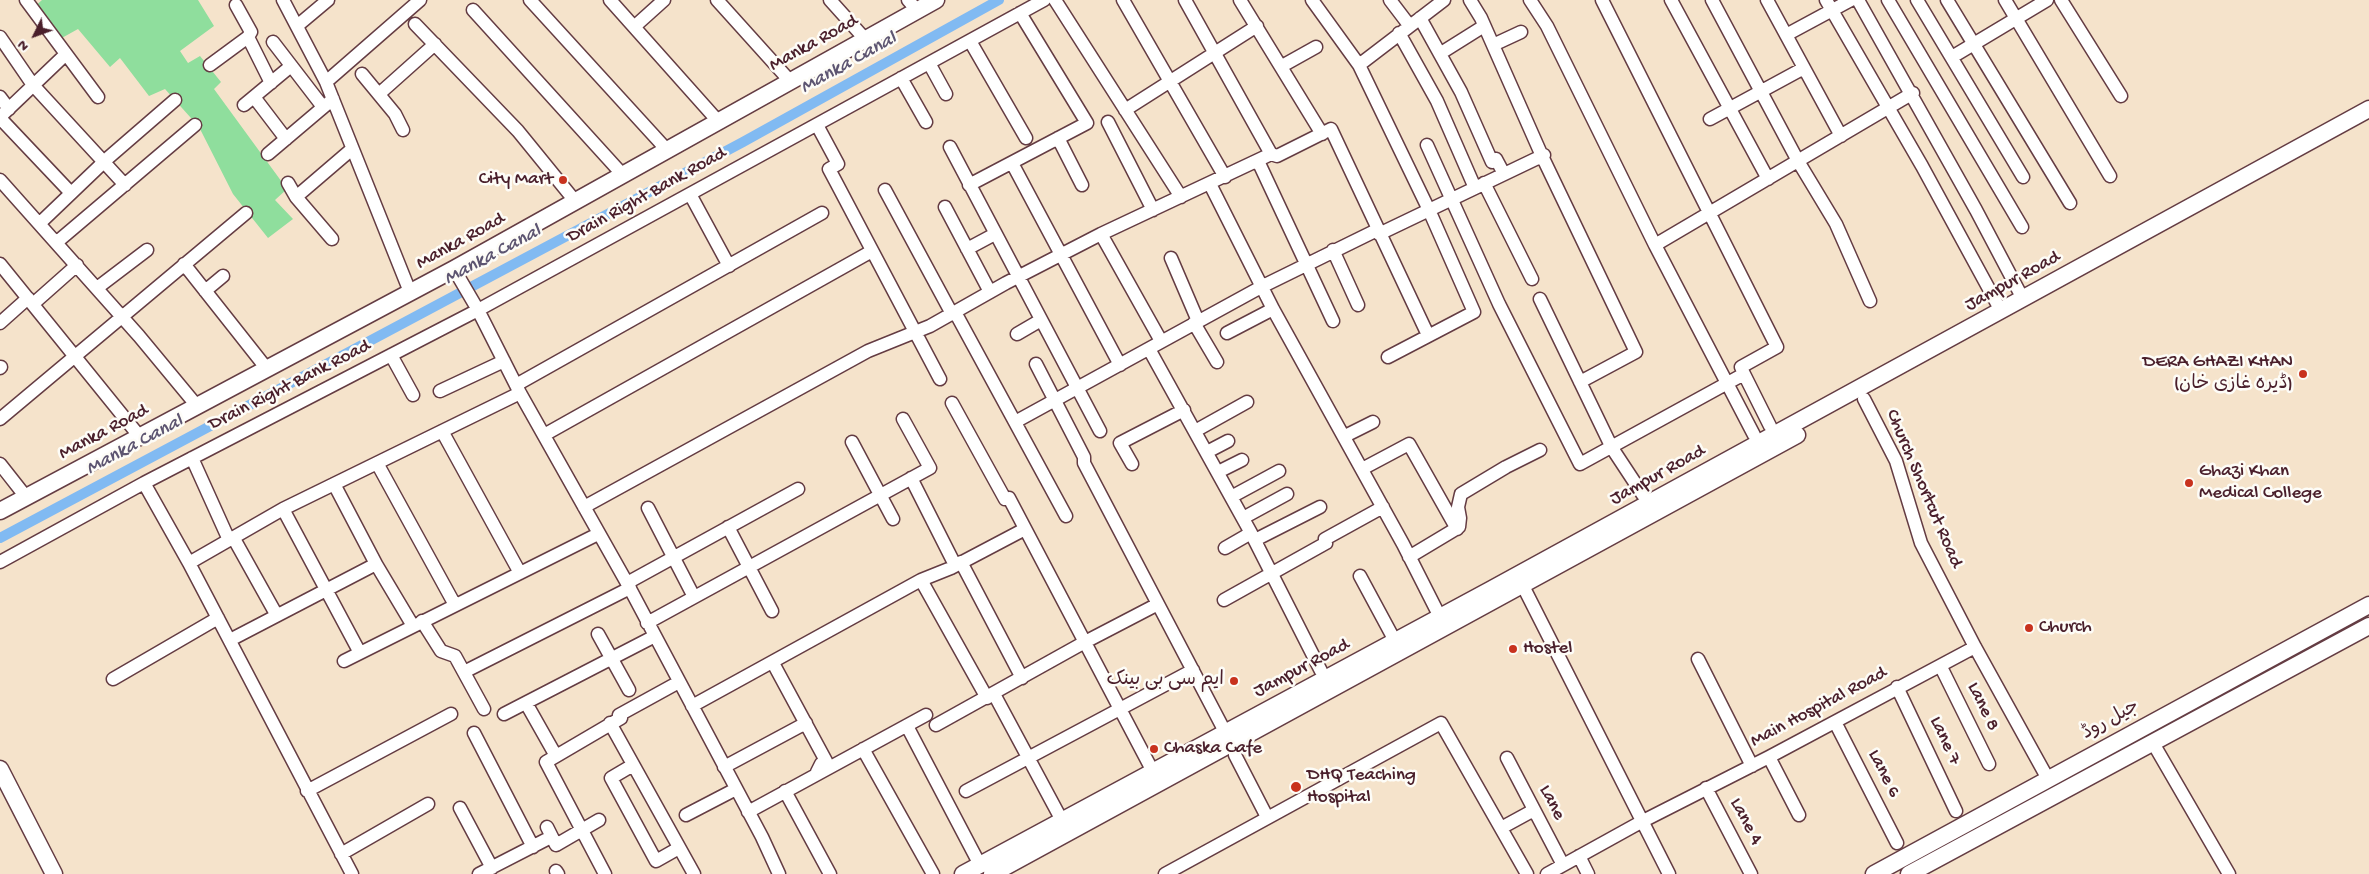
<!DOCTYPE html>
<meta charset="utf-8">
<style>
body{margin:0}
#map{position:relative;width:2369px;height:874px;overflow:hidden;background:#f5e3cb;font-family:"Gochi Hand",sans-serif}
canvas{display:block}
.north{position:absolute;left:10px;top:10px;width:50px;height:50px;-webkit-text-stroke:4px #fdfcf7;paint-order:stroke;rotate:228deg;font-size:14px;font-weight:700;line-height:20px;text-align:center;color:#4a1f2b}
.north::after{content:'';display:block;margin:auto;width:18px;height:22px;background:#4a1f2b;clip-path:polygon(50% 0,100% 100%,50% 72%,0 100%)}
</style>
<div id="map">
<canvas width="2369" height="874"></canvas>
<div class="north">N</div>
</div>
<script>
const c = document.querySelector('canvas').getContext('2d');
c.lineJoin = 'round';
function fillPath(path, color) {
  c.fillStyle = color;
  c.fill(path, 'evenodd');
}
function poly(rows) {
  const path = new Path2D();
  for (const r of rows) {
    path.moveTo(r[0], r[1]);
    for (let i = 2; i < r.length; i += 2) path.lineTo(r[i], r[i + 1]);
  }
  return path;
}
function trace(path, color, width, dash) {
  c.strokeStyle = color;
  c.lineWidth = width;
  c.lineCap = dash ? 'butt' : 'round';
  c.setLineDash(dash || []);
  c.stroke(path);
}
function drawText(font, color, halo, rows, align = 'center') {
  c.font = font + ' "Gochi Hand","Playpen Sans Arabic",sans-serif';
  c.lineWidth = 5;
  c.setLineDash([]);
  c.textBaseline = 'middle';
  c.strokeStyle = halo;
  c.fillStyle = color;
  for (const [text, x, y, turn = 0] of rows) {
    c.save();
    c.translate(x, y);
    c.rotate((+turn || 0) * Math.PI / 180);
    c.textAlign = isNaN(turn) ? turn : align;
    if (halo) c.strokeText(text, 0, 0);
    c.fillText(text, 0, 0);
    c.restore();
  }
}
fillPath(poly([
 [42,0,198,0,214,26,180,51,188,63,200,56,221,82,214,89,287,189,275,200,293,219,268,238,233,194,199,127,165,89,149,96,120,58,110,67,78,29,60,39,32,9]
]), '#8fde9d');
trace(poly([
 [0,538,743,142,999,0]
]), '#81baf2', 10);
const minor = poly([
 [26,0,98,97],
 [283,0,326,82,410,292],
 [530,0,667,150],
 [610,0,717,120],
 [717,0,790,81],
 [830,0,865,39],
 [908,0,917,10],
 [1055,0,1181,197],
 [1123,0,1225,177],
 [1185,0,1271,154,1277,156,1331,129,1428,335],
 [1240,0,1322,134],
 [1312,0,1359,65,1429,210,1474,312,1388,357],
 [1390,0,1409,25],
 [1470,0,1481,18,1542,156,1636,352,1580,382],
 [1530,0,1547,26,1655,245,1754,435],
 [1602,0,1777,347,1741,367,1744,374],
 [1671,0,1768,179],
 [1712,0,1798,161,1836,224,1870,301],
 [1767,0,1841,136],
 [1826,0,1922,166,2001,311],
 [1858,0,1976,210,2023,299],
 [1888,0,2022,227],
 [1917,0,2023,177],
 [1947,0,2070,203],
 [2005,0,2110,176],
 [2061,0,2121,96],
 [236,5,251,32,248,37,271,83],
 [473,10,622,174],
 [1420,18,1461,92,1492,162,1496,159,1504,174],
 [415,24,518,131,575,201],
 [297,26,328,0],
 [634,27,664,0],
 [1399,33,1437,101,1475,188],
 [1786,35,1851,0],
 [0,37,33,85,125,185],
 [970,41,1026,138],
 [273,42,323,107],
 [1493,45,1521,32],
 [1441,53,1484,26],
 [1952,57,2047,0],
 [929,63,946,94],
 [210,65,248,37],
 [1359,65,1444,0],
 [1282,66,1316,47],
 [362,74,395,114,403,130],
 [901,78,926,122],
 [326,82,420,0],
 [379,94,435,44],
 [0,97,9,109],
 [254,97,286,139],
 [244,105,291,66],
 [1125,110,1257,26],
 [0,117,66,54],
 [0,118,71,193],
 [1710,119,1804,68],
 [1108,122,1153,210],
 [817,125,838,164,829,169,837,184,940,379],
 [1058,138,1082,185],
 [1427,145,1499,304,1580,464,1744,374,1770,426],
 [950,147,1100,431],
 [268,154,333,99],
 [1258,161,1333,321],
 [1012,163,1120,365],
 [0,180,139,336,197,406],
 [288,183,296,197,332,239],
 [1484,183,1532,279],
 [1210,184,1273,309,1403,544,1440,617],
 [969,185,1087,123,1020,13],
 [885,190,952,314],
 [690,194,729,266],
 [296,197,352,149],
 [945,207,990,292],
 [40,223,108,158,175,100],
 [1101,234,1161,341],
 [1379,234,1544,155],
 [57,242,195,125],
 [1655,245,1913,93],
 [967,249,995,234],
 [1333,250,1358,305],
 [1171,258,1198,321],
 [0,264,140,437],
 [184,264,267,369],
 [454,269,478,310,520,393,627,583,762,837,779,874],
 [97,288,147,250],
 [205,291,223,276],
 [1540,299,1612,448,1643,495],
 [33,304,77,265],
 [955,312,1066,516],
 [0,323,28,298],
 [1194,323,1217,362],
 [1227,333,1273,309],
 [1017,334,1041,320],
 [1149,349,1251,533,1321,671],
 [391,355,413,395],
 [1036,364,1084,457,1084,463,1222,726],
 [0,368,1,367],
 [516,385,822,213],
 [440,391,504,361],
 [1864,399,1896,461,1921,543,1975,647,2048,779],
 [952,403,1005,499,1009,498,1150,766],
 [0,419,246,213],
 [1015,422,1263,286,1377,230],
 [442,431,520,573],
 [1195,431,1247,402],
 [544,435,872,251],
 [1345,436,1373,422],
 [852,442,893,519],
 [1207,452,1228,441],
 [192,458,229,540],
 [377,463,455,605],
 [0,464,26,497],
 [1132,464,1120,443,1184,410],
 [1362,469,1409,444,1457,529],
 [1218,472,1242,460],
 [911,478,955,565],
 [144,483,189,563,352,874],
 [334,484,376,564,413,626],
 [1231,497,1279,471],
 [584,507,868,351,930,326,1006,283,1101,234,1271,154],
 [648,508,694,597],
 [283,509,360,653,598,534],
 [1243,518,1287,494],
 [728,527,772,611],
 [233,537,276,614],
 [1255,540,1320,507],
 [1225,548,1251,533],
 [1409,557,1459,527,1460,518,1458,507,1461,494,1506,467,1540,450],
 [0,562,144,483,478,310,1044,0],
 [961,562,1022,678],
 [189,563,283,509,520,393],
 [1360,576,1395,641],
 [921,580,987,698],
 [627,583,798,489],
 [1523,586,1669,874],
 [1224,600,1326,543,1325,539,1383,507],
 [422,621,441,651,455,656,484,709],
 [647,623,930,468,903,419],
 [598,634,629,690],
 [230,640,376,564],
 [1698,659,1752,766],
 [344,661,360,653],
 [773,663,826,761,821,764,817,772],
 [1941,667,1989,764],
 [464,672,630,588],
 [113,679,218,618],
 [1897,687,1956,811],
 [994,694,1059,815],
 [526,703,556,756],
 [692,706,921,580,951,568,1025,529],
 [504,714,655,636],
 [1835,722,1897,843],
 [610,723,694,874],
 [936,725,1085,642,1158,604],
 [907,726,980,865],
 [474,733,533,847],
 [2153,743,2229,874],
 [863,749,933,874],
 [1235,755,1267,817],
 [1769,757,1799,815],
 [1507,758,1563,865],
 [633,765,611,778,656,861,679,848],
 [724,767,806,723],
 [1706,788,1751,874],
 [307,791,451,714],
 [785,791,830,874],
 [966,791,1193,670],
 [460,808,492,868],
 [748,812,926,715],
 [686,815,736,789],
 [547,827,556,845,599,820],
 [1501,828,1534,810],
 [341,854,428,804],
 [1579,856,1588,874],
 [556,871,558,874],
 [479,874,551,837],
 [605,874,546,762,621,718,619,715,679,682],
 [1165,874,1441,723,1527,874],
 [1547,874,1641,822,1769,757,1975,647]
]);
const major = poly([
 [0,511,454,269,936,0],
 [0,769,54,874],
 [963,874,1490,590,2369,109],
 [992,874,1797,435],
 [1874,874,2369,605],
 [1909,874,2369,626]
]);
trace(minor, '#643c43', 15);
trace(major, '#643c43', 19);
trace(minor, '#fff', 12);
trace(major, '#fff', 16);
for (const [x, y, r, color] of [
 [563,180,5,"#c8321e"],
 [2303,374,5,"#c8321e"],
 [2189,483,5,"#c8321e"],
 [2029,628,5,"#c8321e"],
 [1513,649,5,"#c8321e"],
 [1234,681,5,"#c8321e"],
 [1154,749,5,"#c8321e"],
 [1296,787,6,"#c8321e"]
]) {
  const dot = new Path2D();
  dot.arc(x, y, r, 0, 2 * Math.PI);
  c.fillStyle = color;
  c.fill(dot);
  trace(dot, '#fdfcf7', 2);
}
drawText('19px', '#4a1f2b', '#fdfcf7', [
 ["Manka Road",814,44,-29],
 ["Drain Right Bank Road",647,196,-29],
 ["Manka Road",461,242,-29],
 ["Jampur Road",2013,282,-29],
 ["Drain Right Bank Road",290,386,-27],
 ["Manka Road",104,433,-28],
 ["Jampur Road",1658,476,-29],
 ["Church Shortcut Road",1923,489,67],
 ["Jampur Road",1302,669,-28],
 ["Lane 8",1982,707,64],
 ["Main Hospital Road",1819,708,-28],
 ["جیل روڈ",2111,721,-29],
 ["Lane 7",1944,741,65],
 ["Lane 6",1883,774,63],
 ["Lane",1551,803,62],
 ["Lane 4",1745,822,62]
]);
drawText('19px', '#4a1f2b', '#fdfcf7', [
 ["City Mart",553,180,"right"],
 ["DERA GHAZI KHAN",2293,363,"right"],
 ["(ڈیرہ غازی خان)",2293,385,"right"],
 ["Ghazi Khan",2199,472],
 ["Medical College",2199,494],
 ["Church",2039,628],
 ["Hostel",1523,649],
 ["ایم سی بی بینک",1224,681,"right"],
 ["Chaska Cafe",1164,749],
 ["DHQ Teaching",1307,776],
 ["Hospital",1307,798]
], 'left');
drawText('italic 20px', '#5d5571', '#fdfcf7', [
 ["Manka Canal",849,64,-29],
 ["Manka Canal",493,256,-28],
 ["Manka Canal",135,446,-28]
]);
</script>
